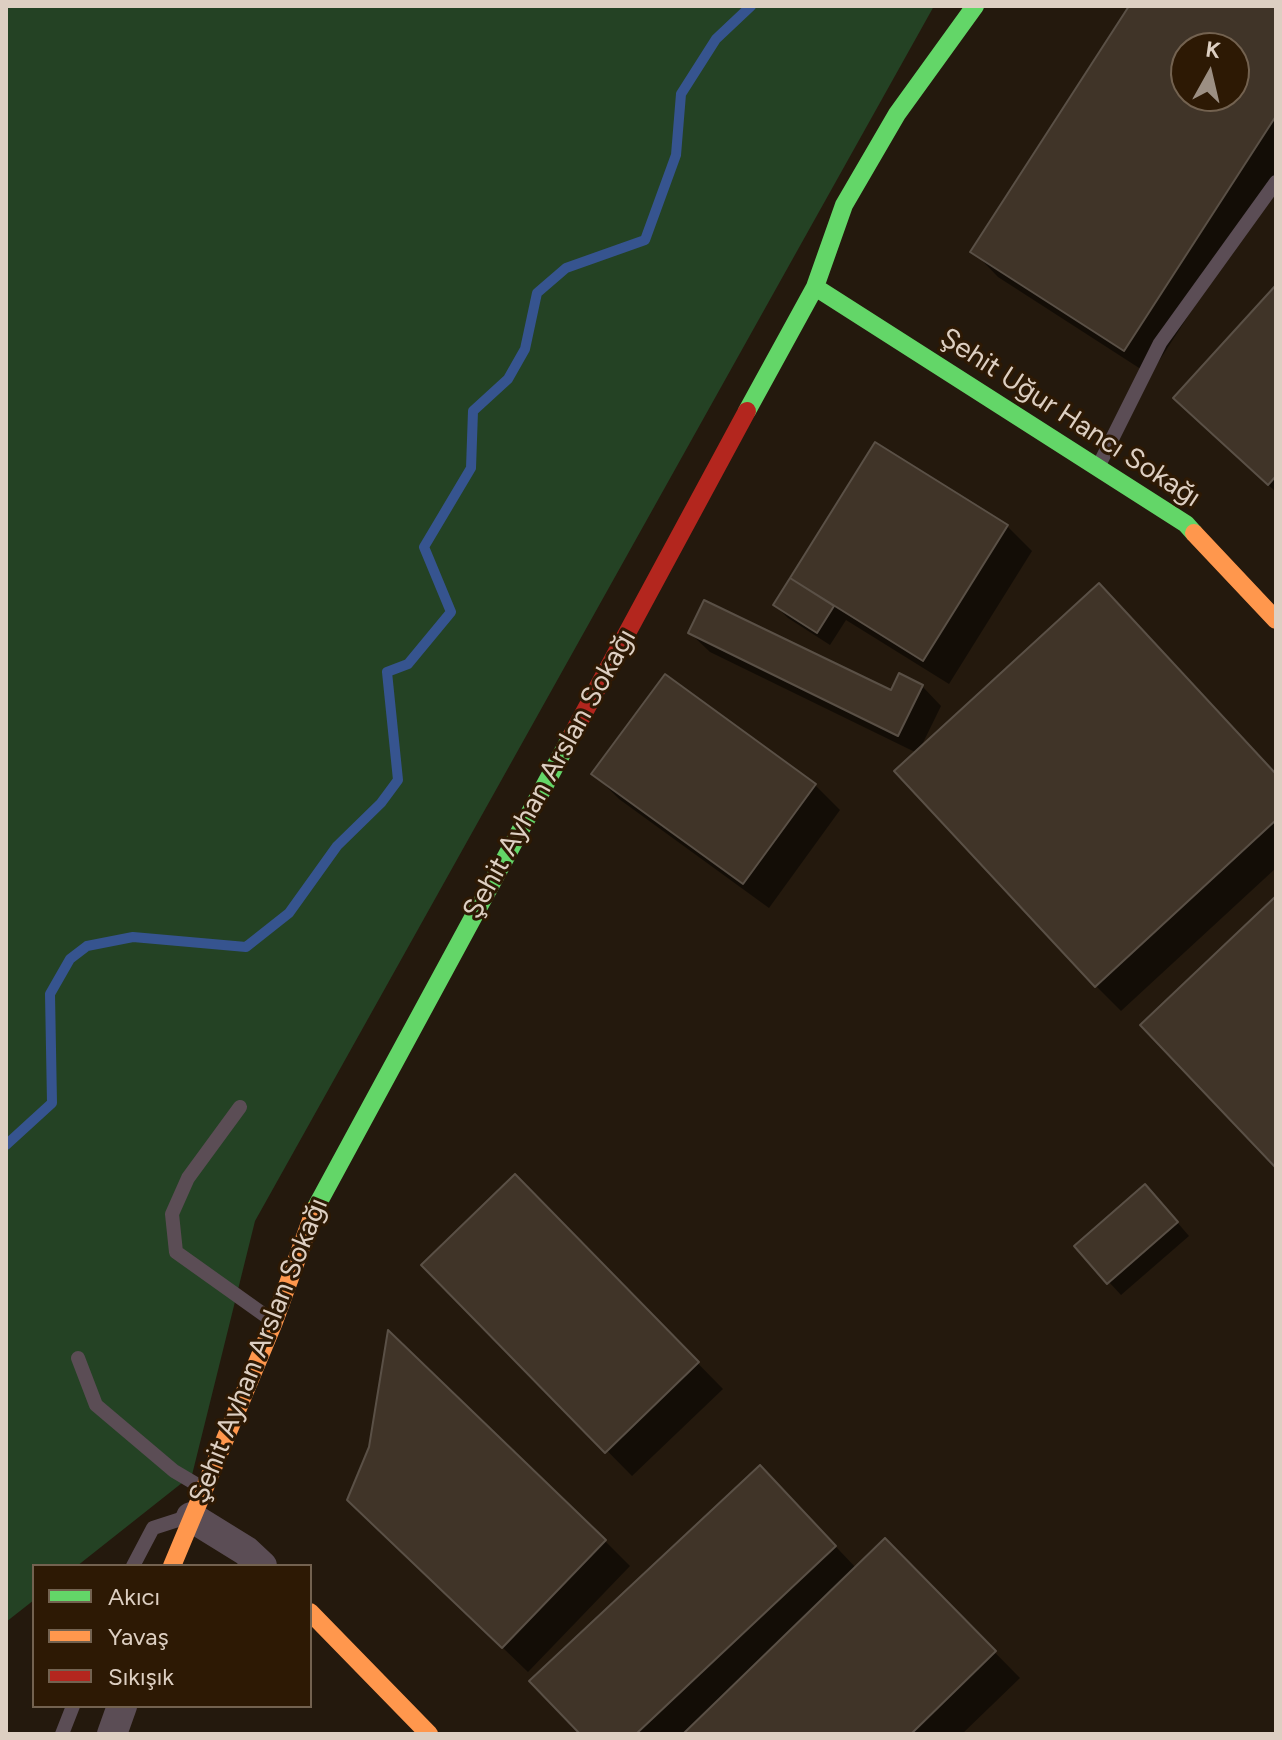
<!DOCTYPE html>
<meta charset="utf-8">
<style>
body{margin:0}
#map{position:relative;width:1282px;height:1740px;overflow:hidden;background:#24190d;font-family:Figtree,sans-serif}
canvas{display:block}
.frame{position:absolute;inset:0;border:8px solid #ddcfc2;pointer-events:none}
.legend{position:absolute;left:32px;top:1564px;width:280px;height:144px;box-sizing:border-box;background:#2d1904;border:2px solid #736250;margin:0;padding:10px 14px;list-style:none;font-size:24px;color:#ddcfc2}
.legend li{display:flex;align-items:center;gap:16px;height:40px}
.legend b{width:40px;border:2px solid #736250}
.north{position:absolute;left:1170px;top:32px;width:80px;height:80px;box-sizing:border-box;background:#2d1904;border:2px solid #736250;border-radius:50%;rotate:8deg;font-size:22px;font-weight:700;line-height:32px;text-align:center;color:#ddcfc2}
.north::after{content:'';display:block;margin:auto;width:28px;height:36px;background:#9c8f83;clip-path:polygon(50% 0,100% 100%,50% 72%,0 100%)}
</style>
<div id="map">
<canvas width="1282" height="1740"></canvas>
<div class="frame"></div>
<ul class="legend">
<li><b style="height:10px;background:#63d668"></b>Akıcı</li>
<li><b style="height:10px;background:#ff974d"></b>Yavaş</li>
<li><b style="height:10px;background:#b3261e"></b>Sıkışık</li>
</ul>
<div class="north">K</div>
</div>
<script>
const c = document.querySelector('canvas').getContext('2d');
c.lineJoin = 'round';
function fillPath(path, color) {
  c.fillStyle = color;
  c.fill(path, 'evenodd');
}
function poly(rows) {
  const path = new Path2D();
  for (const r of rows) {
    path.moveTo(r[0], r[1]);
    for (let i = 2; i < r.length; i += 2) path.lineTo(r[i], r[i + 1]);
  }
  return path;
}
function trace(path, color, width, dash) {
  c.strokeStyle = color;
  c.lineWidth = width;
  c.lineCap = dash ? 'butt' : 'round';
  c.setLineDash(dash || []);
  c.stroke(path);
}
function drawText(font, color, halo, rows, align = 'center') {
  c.font = font + ' Figtree,sans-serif';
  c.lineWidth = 6;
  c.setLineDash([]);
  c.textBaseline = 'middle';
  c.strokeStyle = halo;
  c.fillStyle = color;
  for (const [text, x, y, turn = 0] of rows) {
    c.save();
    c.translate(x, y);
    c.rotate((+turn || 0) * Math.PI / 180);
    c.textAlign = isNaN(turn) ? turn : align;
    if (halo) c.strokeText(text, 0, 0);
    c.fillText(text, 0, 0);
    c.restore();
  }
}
fillPath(poly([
 [6,6,934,6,255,1221,192,1475,77,1566,34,1566,34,1600,6,1622]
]), '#244224');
fillPath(poly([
 [1132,6,1276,6,1276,180,1150,375,998,277,973,251],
 [1186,48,1234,48,1234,96,1186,96],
 [1276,288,1276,492,1201,423],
 [876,445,1007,526,1032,551,949,684,846,620,830,645,788,618,775,605],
 [690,633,891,693,922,686,941,706,919,751,1276,775,1276,868,1121,1011,1096,986,917,753,710,652],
 [594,774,815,785,840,810,769,908,619,799],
 [515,1177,723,1389,632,1476,424,1265],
 [1158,1200,1189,1236,1121,1295,1109,1282],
 [785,1493,857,1569,885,1541,1020,1678,962,1734,582,1734],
 [375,1525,605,1541,630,1566,528,1672]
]), '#0007');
trace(poly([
 [6,1145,52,1103,50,994,70,959,87,946,133,937,246,947,289,913,337,846,381,803,398,780,387,672,408,664,451,612,424,547,471,468,473,411,508,379,525,349,537,293,566,268,645,240,676,155,681,94,716,39,751,6]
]), '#36548f', 10);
const building = poly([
 [1129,6,1276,6,1276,116,1124,351,970,252,1129,6],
 [1186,48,1234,48,1234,96,1186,96,1186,48],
 [1276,285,1276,476,1268,485,1173,398,1276,285],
 [875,442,1008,525,923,661,790,578,875,442],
 [790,578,834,606,817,633,773,605,790,578],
 [1099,583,1276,774,1276,820,1095,987,894,771,1099,583],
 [704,600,891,690,899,673,923,685,898,736,688,633,704,600],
 [665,674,816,784,743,884,591,774,665,674],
 [1276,896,1276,1168,1140,1025,1276,896],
 [515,1174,699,1362,605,1453,421,1265,515,1174],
 [1145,1184,1178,1222,1107,1284,1074,1246,1145,1184],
 [388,1330,606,1540,502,1648,347,1500,369,1447,388,1330],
 [760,1465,836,1546,636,1734,580,1734,529,1681,760,1465],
 [885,1538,996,1651,911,1734,683,1734,885,1538]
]);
fillPath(building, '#403428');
trace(building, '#5a5046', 2);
trace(poly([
 [1100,463,1160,343,1276,182],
 [240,1107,188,1178,172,1214,176,1252,270,1319],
 [78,1358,96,1405,174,1471,201,1487],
 [133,1566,153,1528,184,1518],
 [62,1734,73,1706]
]), '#5b4d55', 14);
trace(poly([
 [191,1517,246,1551,262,1566],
 [112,1734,122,1706]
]), '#5b4d55', 30);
trace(poly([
 [815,287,1186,524,1194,533],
 [747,411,815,287,844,205,897,114,975,6],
 [315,1209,572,735]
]), '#63d668', 18);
trace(poly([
 [1194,533,1276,620],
 [172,1566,274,1322,315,1209],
 [310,1612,429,1734]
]), '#ff974d', 18);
trace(poly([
 [572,735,747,411]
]), '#b3261e', 18);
drawText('28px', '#ddcfc2', '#2d1904', [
 ["Şehit Uğur Hancı Sokağı",1070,418,33],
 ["Şehit Ayhan Arslan Sokağı",550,774,-61],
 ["Şehit Ayhan Arslan Sokağı",259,1351,-68]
]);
</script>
